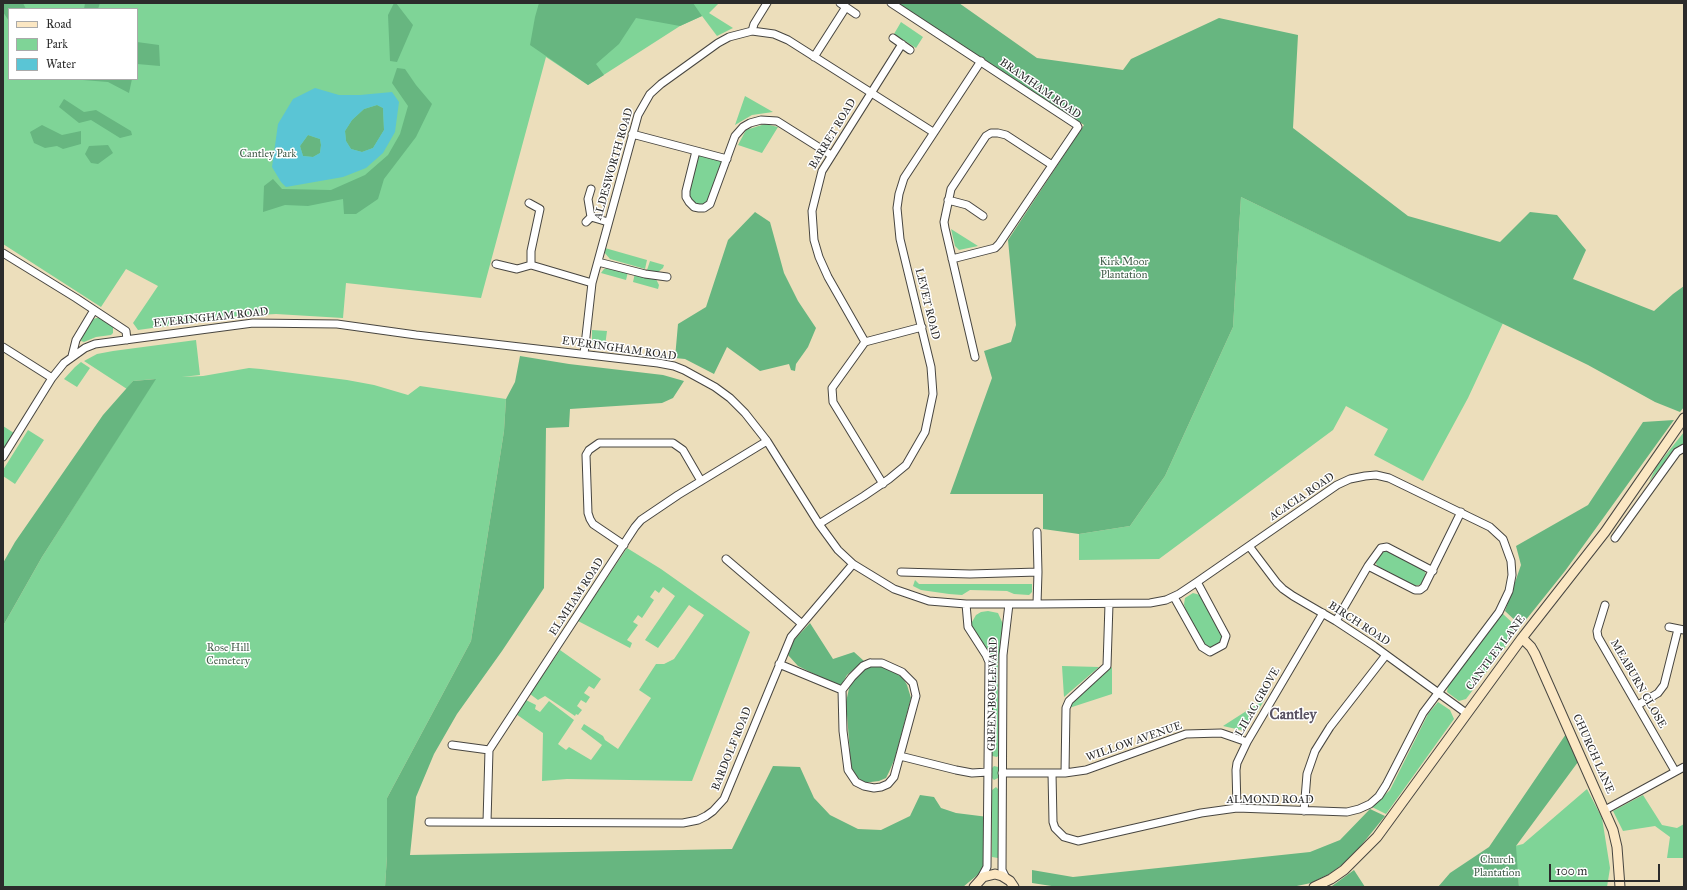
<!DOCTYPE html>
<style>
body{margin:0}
#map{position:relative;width:1687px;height:890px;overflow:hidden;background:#ecdebb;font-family:"IM FELL Great Primer",serif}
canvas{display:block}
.frame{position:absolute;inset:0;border:4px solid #2b2b2b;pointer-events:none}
.legend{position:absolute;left:8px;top:8px;width:130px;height:72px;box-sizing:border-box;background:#fff;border:1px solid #aaa;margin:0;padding:5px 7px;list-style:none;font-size:12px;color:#2b2b2b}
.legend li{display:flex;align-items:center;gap:8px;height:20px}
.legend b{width:20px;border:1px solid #aaa}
.scale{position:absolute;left:1549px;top:864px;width:111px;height:18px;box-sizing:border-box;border:2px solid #2b2b2b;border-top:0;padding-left:5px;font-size:12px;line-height:14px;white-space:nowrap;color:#2b2b2b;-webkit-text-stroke:3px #fff;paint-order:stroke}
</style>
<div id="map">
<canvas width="1687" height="890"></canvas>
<div class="frame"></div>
<ul class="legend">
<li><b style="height:5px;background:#fbe7c3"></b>Road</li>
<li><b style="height:11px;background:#7fd497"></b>Park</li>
<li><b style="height:11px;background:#5ac5d5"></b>Water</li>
</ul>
<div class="scale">100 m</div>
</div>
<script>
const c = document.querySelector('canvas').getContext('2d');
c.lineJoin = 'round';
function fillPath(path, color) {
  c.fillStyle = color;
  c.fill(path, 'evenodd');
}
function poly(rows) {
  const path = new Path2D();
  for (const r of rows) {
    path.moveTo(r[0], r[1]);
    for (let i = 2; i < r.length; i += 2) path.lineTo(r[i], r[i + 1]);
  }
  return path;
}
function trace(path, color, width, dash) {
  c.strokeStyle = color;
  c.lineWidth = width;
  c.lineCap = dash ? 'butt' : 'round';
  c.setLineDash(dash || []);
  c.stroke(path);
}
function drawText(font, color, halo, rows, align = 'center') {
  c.font = font + ' "IM FELL Great Primer",serif';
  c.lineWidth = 3;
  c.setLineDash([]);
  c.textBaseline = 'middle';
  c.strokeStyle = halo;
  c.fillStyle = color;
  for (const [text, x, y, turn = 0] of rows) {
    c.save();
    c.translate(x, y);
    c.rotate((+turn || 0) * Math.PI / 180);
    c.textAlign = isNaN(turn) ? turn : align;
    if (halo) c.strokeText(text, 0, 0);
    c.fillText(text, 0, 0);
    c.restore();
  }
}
fillPath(poly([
 [3,3,719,3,709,13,733,28,717,36,702,16,680,26,588,85,546,57,481,298,346,283,343,318,276,314,239,316,138,330,133,323,158,286,126,269,101,307,3,244],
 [9,9,137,9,137,79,9,79],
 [901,22,923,37,916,48,894,34],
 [745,96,773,112,752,115,735,125],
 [765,124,778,127,762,153,738,145,746,130],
 [696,151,727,159,710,204,699,208,686,197],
 [1241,197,1503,323,1468,398,1423,481,1374,455,1388,429,1346,406,1333,430,1159,559,1079,560,1079,534,1130,526,1165,476,1233,327],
 [951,229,978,246,959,250,955,246],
 [605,248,647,260,645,269,610,259,604,252],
 [650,261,664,265,663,268,658,272,647,270],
 [610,267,628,272,626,280,601,273,604,269],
 [635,273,656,279,659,285,658,289,633,282],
 [100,317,113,326,113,333,111,335,96,337,84,342,81,341,82,337,93,319],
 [592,330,607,331,605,346,596,345,592,341],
 [196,340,200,375,182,377,203,376,249,368,261,369,347,380,374,385,408,395,420,386,506,399,504,431,471,641,387,798,387,856,385,887,3,887,3,626,42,557,155,379,133,381,127,389,84,361,97,354,113,351],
 [81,362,90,368,77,387,64,379,75,367],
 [3,426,17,435,3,457],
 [28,430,44,440,15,484,3,476,3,470],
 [1684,432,1684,444,1676,448,1649,482,1656,467],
 [627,548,661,569,750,632,692,781,567,779,542,781,543,733,516,714,526,700,536,705,535,709,540,712,549,701,574,720,558,744,566,750,569,747,591,760,602,745,581,729,584,724,603,736,605,740,618,749,651,698,639,690,656,664,664,664,674,659,704,615,689,605,658,648,645,640,675,596,663,587,659,593,655,590,650,597,654,600,642,618,638,615,633,622,638,625,627,640,632,643,630,648,578,621],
 [1385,550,1424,569,1426,575,1422,584,1415,586,1378,568,1375,561,1380,552],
 [915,580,919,584,1032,584,1032,592,1029,595,1014,594,1007,591,970,590,962,595,949,594,921,590,913,586],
 [1193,593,1200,595,1222,635,1222,638,1219,644,1212,648,1204,645,1185,608,1184,604,1185,598],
 [988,611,998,613,1003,624,998,665,998,756,997,757,992,756,991,657,972,626,972,622,976,615,981,612],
 [1502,613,1519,629,1466,699,1459,701,1447,692,1448,686],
 [560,650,601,679,594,689,589,686,584,693,590,697,586,703,581,700,577,706,582,710,578,715,576,714,575,716,545,696,538,700,530,694],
 [1062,666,1099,667,1064,697],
 [1112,667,1112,694,1069,708,1071,703],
 [1265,699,1245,731,1223,726],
 [1438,702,1450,710,1454,719,1386,814,1372,807,1390,790,1428,714],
 [994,766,998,767,998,778,994,780,992,778,992,768],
 [996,787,999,790,998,858,992,857,992,790],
 [1587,789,1602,818,1610,868,1607,887,1519,887,1515,846,1523,844],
 [1643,795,1662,825,1677,828,1684,824,1684,858,1667,858,1670,837,1655,826,1623,831,1613,811]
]), '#7fd497');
fillPath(poly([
 [3,3,23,3,26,9,9,9,9,21,3,12],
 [85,3,100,3,98,9,84,9],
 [394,3,396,3,413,25,397,62,390,61,388,15],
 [539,3,693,3,702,16,680,26,636,18,619,44,596,64,604,75,588,85,530,45,535,17],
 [898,3,959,3,1037,58,1123,70,1131,59,1219,18,1298,35,1293,128,1408,216,1500,242,1530,212,1557,215,1586,250,1573,279,1654,311,1673,294,1684,286,1684,407,1680,412,1655,402,1588,365,1241,197,1233,327,1165,476,1130,526,1079,534,1043,529,1043,494,950,494,992,378,984,351,1011,342,1016,325,1008,240,1084,125],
 [137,42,159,45,160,66,137,64],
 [397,68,405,69,416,85,432,104,416,137,384,179,378,199,356,214,344,214,343,199,308,206,285,205,263,212,264,186,273,179,282,189,331,190,365,175,388,155,400,134,408,106,392,83],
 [70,79,132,79,129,93,108,82],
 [64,99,84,112,96,110,131,131,132,135,120,138,91,120,79,123,59,107],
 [377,105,383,108,384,130,373,148,362,152,351,149,346,141,345,131,352,120,364,109],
 [42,125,62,135,81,131,81,144,63,149,57,146,45,148,34,143,30,132],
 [308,135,320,139,321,145,320,153,313,157,303,156,300,146],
 [108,145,113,153,98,164,91,163,85,154,89,146],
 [755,212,770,222,784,273,798,301,816,328,808,347,796,364,795,371,791,370,789,364,760,371,727,347,714,374,685,359,675,358,678,324,706,307,728,240],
 [520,356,569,364,663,375,684,381,673,398,662,403,570,409,569,427,546,428,544,588,502,651,457,714,434,754,416,797,410,855,732,849,773,766,800,767,814,798,830,815,858,829,881,830,910,816,920,795,934,797,941,808,956,813,988,817,987,867,963,887,385,887,387,856,387,798,471,641,504,431,506,399,515,382],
 [156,379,42,557,3,626,3,563,15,542,103,415,133,381],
 [1674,420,1565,571,1521,626,1505,611,1521,565,1516,546,1588,505,1643,422],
 [810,623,833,659,854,652,864,661,847,675,840,687,798,666,788,655,794,640],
 [877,665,891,670,903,678,907,685,911,698,895,758,889,772,886,778,879,781,871,782,863,782,855,775,851,766,846,702,850,684,866,668],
 [1566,734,1578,762,1516,846,1519,887,1438,887,1450,873,1489,847],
 [1370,809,1385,816,1351,858,1331,873,1311,883,1292,887,1058,887,1032,883,1032,870,1073,877,1310,852,1340,840],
 [1354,870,1365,887,1329,887,1332,886]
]), '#67b680');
fillPath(poly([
 [315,88,339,95,360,95,392,92,399,102,395,132,383,153,366,168,343,177,286,187,281,182,272,167,278,124,293,99],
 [377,105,383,108,384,130,373,148,362,152,351,149,346,141,345,131,352,120,364,109],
 [308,135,320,139,321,145,320,153,313,157,303,156,300,146]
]), '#5ac5d5');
const street = poly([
 [840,3,856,14],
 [891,3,1077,125,1078,127,999,244,995,248,952,259],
 [752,31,754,24,767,3],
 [893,38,910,50],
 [814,57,846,7],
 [632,134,727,159],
 [696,151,686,191,686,197,689,202,694,207,699,208,704,208,710,204,735,136,743,127,750,123,761,120,777,121,831,155],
 [948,200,967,205,983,216],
 [529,203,540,209,531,251,531,265,592,283],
 [591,217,608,222],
 [586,222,591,217,588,199,591,189],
 [3,253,76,298,126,331,127,340],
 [598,262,645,274,667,277],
 [496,264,517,269,531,265],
 [865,342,828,277,819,257,814,240,812,211,822,171,902,44],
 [3,347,52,378],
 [584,354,592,283,638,115,650,94,661,84,718,43,729,37,752,31,774,34,788,40,933,132],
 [72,356,76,340,94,310],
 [975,357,945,228,944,222,951,189,986,136,991,133,998,133,1006,135,1052,165],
 [3,457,52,378,64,363,85,348,95,344,253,323,337,324,416,335,658,363,674,366,684,370,715,387,730,398,745,413,767,441,819,524,838,550,853,564,894,589,929,601,966,604,1037,604,1150,603,1166,600,1179,594,1197,582,1337,485,1350,479,1365,476,1376,475,1389,478,1490,527,1503,539,1511,561,1512,575,1509,591,1499,612,1423,713,1386,785,1379,796,1370,804,1359,809,1347,812,1237,808,1201,813,1078,841,1064,837,1055,828,1053,822,1052,773],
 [883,484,833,402,832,388,865,342,922,327],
 [819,524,864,496,889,479,906,465,925,432,933,394,931,367,900,239,897,208,899,194,904,178,981,61],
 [1615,538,1677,452,1684,448],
 [624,545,593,524,590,519,588,513,586,455,589,450,599,443,673,443,683,450,701,481],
 [1249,546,1277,583,1283,589,1293,596,1336,621,1374,646,1466,713],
 [726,559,802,624],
 [1368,566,1415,590,1420,590,1424,587,1461,512],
 [901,572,970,574,1038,572],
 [1174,597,1202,647,1210,652,1223,645,1226,636,1197,582],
 [966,604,968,627,986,655,989,662,987,867,981,878],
 [1037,604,1038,572,1037,532],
 [1605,605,1597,631,1598,637,1675,771],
 [1336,621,1368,566,1381,548,1387,547,1433,571],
 [1669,627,1684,630],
 [870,663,882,663,902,672,913,683,916,696,894,777,888,784,881,787,874,788,864,786,856,782,848,770,843,731,842,690,852,677,863,666,870,663],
 [779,664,842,690],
 [1638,705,1658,693,1664,685,1678,629],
 [452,745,489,750],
 [900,756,956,770,972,773,988,772],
 [1002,773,1065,773,1086,770,1186,734,1221,733,1247,742],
 [1065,773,1066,708,1069,701,1107,666,1109,604],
 [1237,808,1236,770,1237,763,1247,742,1323,613],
 [1605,810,1684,767],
 [1304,811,1307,774,1315,751,1330,727,1386,655],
 [429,822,683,823,698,820,706,816,713,811,724,799,791,637,853,564],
 [487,822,489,750,635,527,641,520,678,495,767,441],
 [1006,878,1002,870,1003,655,1009,604]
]);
const secondary = poly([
 [1522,638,1531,647,1535,654,1613,830,1617,847,1620,887],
 [974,887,983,877,995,874,1002,876,1010,881,1014,887],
 [1314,887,1331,879,1344,870,1377,837,1522,638,1605,532,1684,418]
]);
trace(street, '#484641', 9);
trace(secondary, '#484641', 11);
trace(street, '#fff', 7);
trace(secondary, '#fbe7c3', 9);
drawText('11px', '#2b2b2b', '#fff', [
 ["BRAMHAM ROAD",1040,89,35],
 ["BARRET ROAD",833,134,-59],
 ["ALDESWORTH ROAD",614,164,-74],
 ["LEVET ROAD",927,304,76],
 ["EVERINGHAM ROAD",211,318,-6],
 ["EVERINGHAM ROAD",619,349,8],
 ["ACACIA ROAD",1302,497,-34],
 ["ELMHAM ROAD",577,597,-57],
 ["BIRCH ROAD",1359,624,33],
 ["CANTLEY LANE",1496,653,-53],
 ["MEABURN CLOSE",1638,684,60],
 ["GREEN BOULEVARD",993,694,-89],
 ["LILAC GROVE",1258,702,-60],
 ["WILLOW AVENUE",1134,742,-19],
 ["BARDOLF ROAD",732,749,-68],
 ["CHURCH LANE",1593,754,66],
 ["ALMOND ROAD",1270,800]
]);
drawText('11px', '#445e4b', '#fff', [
 ["Cantley Park",268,154],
 ["Kirk Moor",1124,262],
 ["Plantation",1124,275],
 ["Rose Hill",228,648],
 ["Cemetery",228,661],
 ["Church",1497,860],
 ["Plantation",1497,873]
]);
drawText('bold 15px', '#595262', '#fff', [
 ["Cantley",1293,715]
]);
</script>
